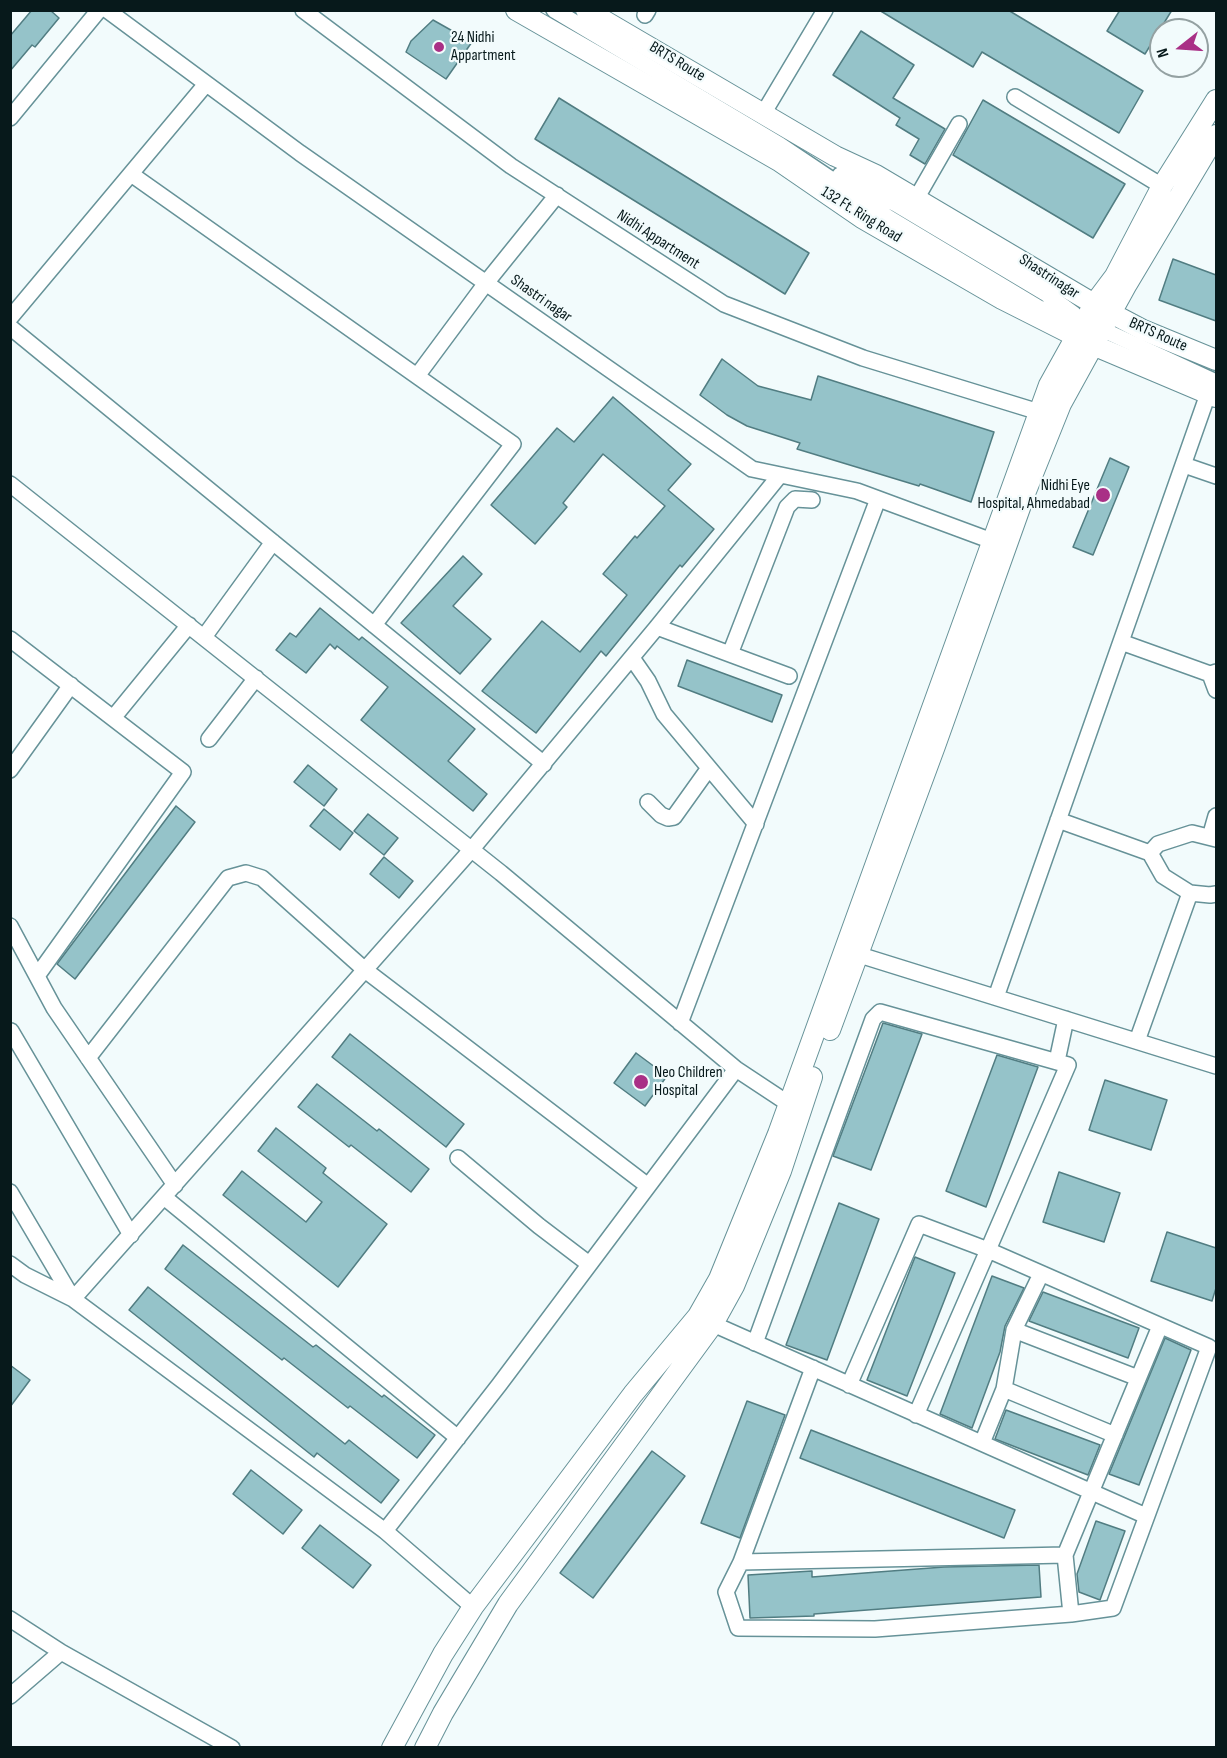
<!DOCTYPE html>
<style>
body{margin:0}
#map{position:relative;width:1227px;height:1758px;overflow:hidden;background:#f2fbfc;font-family:"Sofia Sans Condensed",sans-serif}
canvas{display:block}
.frame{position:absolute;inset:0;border:12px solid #07191b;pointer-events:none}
.north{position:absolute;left:1149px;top:18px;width:60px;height:60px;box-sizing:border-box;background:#f2fbfc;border:2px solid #94a1a2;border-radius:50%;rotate:253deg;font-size:16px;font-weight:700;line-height:24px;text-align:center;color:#07191b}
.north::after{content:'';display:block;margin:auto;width:21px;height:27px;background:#a93086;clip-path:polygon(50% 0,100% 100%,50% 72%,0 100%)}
</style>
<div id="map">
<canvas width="1227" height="1758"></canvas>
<div class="frame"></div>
<div class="north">N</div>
</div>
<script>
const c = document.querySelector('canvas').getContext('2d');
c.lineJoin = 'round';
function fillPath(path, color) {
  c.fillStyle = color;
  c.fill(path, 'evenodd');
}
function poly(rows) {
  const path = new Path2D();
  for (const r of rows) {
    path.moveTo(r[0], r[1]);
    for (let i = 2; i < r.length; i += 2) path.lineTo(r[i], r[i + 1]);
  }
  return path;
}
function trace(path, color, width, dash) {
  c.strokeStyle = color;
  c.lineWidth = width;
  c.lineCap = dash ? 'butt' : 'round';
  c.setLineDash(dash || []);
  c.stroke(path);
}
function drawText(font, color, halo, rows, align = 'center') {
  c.font = font + ' "Sofia Sans Condensed",sans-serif';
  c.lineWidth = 4.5;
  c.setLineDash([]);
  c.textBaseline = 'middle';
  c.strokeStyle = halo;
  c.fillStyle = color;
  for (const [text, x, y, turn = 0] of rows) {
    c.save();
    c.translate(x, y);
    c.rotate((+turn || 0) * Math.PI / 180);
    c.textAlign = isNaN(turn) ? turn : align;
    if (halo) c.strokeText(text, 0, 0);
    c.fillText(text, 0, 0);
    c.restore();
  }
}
const building = poly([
 [32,10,50,10,59,18,35,47,32,45,10,71,10,36,32,10],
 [879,10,1008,10,1143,91,1119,133,982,52,973,67,879,10],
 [1120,10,1172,10,1145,54,1107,31,1120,10],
 [433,20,472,42,446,79,406,52,411,41,433,20],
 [861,31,914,65,893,98,945,129,925,164,910,155,919,139,896,125,900,118,833,75,861,31],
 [559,98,809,253,785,294,535,139,559,98],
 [983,100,1125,184,1093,238,953,155,983,100],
 [1173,259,1216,275,1216,321,1159,300,1173,259],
 [722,359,758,386,811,400,818,376,994,432,971,502,920,484,919,486,797,449,800,443,747,426,727,415,700,395,722,359],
 [613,397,691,464,668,490,714,529,682,567,680,565,606,656,601,651,536,733,482,691,542,621,580,652,627,595,603,574,635,536,637,538,665,506,603,454,563,503,567,507,535,544,491,505,557,428,574,442,613,397],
 [1110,458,1129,467,1093,555,1073,547,1110,458],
 [463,556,482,574,453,606,491,639,460,674,401,623,463,556],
 [320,608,359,640,362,637,475,729,448,761,487,794,473,811,361,720,388,687,337,646,335,649,330,644,306,673,276,650,290,633,296,637,320,608],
 [687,660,782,695,772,722,678,686,687,660],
 [308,765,337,789,324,806,294,782,308,765],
 [176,806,195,822,75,979,57,964,176,806],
 [324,809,353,833,340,850,310,826,324,809],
 [368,814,398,838,384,855,354,831,368,814],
 [384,857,413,881,399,898,370,874,384,857],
 [883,1023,922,1034,871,1170,833,1156,883,1023],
 [350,1034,464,1124,446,1147,332,1057,350,1034],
 [636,1053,667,1076,645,1106,614,1083,636,1053],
 [997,1055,1038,1067,986,1207,946,1191,997,1055],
 [1105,1080,1167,1100,1151,1150,1089,1130,1105,1080],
 [317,1084,377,1131,379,1129,429,1169,411,1192,351,1145,349,1147,298,1107,317,1084],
 [276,1128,326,1168,323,1173,387,1224,338,1287,223,1195,242,1171,306,1222,322,1202,258,1151,276,1128],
 [1059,1172,1120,1193,1104,1242,1043,1222,1059,1172],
 [839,1203,879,1219,827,1360,786,1345,839,1203],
 [1167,1232,1216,1248,1216,1288,1212,1301,1151,1281,1167,1232],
 [183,1245,313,1347,316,1345,382,1397,384,1395,435,1435,417,1458,350,1406,348,1408,284,1358,282,1360,165,1269,183,1245],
 [915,1257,955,1273,907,1396,867,1380,915,1257],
 [992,1276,1024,1288,1005,1326,1000,1352,972,1428,940,1414,992,1276],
 [148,1287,345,1444,349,1440,399,1480,381,1503,317,1453,314,1457,129,1310,148,1287],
 [1043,1292,1139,1328,1128,1358,1029,1321,1043,1292],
 [1165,1338,1191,1350,1139,1485,1109,1474,1165,1338],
 [10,1365,30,1380,10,1407,10,1365],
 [747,1401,785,1415,740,1538,701,1523,747,1401],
 [1006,1410,1100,1445,1088,1475,995,1439,1006,1410],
 [811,1430,1015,1510,1004,1538,800,1458,811,1430],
 [652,1451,685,1476,593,1598,560,1573,652,1451],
 [251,1470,302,1510,283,1534,233,1494,251,1470],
 [1096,1521,1125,1531,1100,1600,1079,1592,1077,1574,1096,1521],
 [320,1525,371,1565,353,1588,302,1548,320,1525],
 [1039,1565,1041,1597,814,1614,814,1616,750,1618,748,1575,812,1571,812,1577,944,1567,1039,1565]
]);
fillPath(building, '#95c3c9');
trace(building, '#517d82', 1.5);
const minor = poly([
 [107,10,300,153,752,469,857,491,992,541],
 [303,10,511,166,724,304,863,358,1039,412],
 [554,10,780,145,889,218,1039,308,1084,321,1216,382],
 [645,15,648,10],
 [1015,97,1162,186],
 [763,114,825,10],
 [10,118,99,10],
 [131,174,513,444,374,625],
 [840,175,896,204,1045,293,1074,314],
 [916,199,959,124],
 [10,318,206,84],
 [10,327,544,764],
 [417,376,486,283,557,195],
 [1184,465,1216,476],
 [10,484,501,873,736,1069,798,1110],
 [657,627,789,676],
 [204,637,273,542],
 [10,639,183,772,37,976],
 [1121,642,1210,674,1216,672],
 [730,654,787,507,795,499,812,500],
 [632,658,648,681,664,714,756,824],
 [1210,674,1216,690],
 [113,718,189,625],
 [209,739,256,678],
 [10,770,71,685],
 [648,802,661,815,668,818,674,817,709,768],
 [1058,820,1150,853,1163,876,1190,893,1210,895,1216,894],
 [1210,837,1216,816],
 [1150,853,1158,844,1192,833,1216,839],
 [10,926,54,1008,175,1185],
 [850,952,1216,1066],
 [996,997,1208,394],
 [680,1023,878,499],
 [11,1031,131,1235],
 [1137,1041,1190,893],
 [88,1058,228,878,246,873,262,878,365,970,648,1186],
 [1057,1061,1066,1019],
 [458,1158,539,1226,589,1264],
 [10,1192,73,1299,472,849,657,627,780,475],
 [164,1197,458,1438],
 [10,1264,25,1275,73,1299,385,1531,473,1607],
 [713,1324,1146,1516],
 [1014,1330,1138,1378],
 [755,1343,873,1019,880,1012,1068,1065,988,1250,1209,1347,1113,1608,1071,1614,875,1629,738,1628,726,1592,741,1562,813,1368],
 [849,1385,919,1224,988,1250,916,1415],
 [1004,1389,1115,1435],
 [982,1443,1004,1389,1014,1330,1041,1274],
 [385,1531,499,1385,736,1069],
 [741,1562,1065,1555],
 [1071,1614,1065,1555,1160,1326],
 [10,1619,61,1652,232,1748],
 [10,1696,61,1652]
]);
const major = poly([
 [516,10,779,161,862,218,1002,299,1093,345,1216,397],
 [586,10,835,156,876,175,1094,304,1143,330,1216,360],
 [830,1030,935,746,1026,491,1061,404,1127,284,1216,135],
 [392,1748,443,1654,473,1607,633,1394,698,1316,719,1279,778,1134,1049,385,1094,304,1115,276,1162,186,1216,100],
 [425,1748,443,1713,508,1604,713,1324,734,1286,781,1171,812,1077]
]);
trace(minor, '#669298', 18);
trace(major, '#669298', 22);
trace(minor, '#fff', 15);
trace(major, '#fff', 20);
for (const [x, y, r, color] of [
 [439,47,6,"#a93086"],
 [1103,495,8,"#a93086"],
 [641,1082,8,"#a93086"]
]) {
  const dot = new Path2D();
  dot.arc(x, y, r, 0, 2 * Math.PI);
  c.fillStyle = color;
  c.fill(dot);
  trace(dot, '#f2fbfc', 2);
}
drawText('16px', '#07191b', '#f2fbfc', [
 ["24 Nidhi",451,38],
 ["Appartment",451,56],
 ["Nidhi Eye",1090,486,"right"],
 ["Hospital, Ahmedabad",1090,504,"right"],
 ["Neo Children",654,1073],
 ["Hospital",654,1091]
], 'left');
drawText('16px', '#07191b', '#f2fbfc', [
 ["BRTS Route",677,62,31],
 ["132 Ft. Ring Road",861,215,32],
 ["Nidhi Appartment",658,240,33],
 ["Shastrinagar",1049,277,33],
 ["Shastri nagar",541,299,35],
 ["BRTS Route",1158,335,24]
]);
</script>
